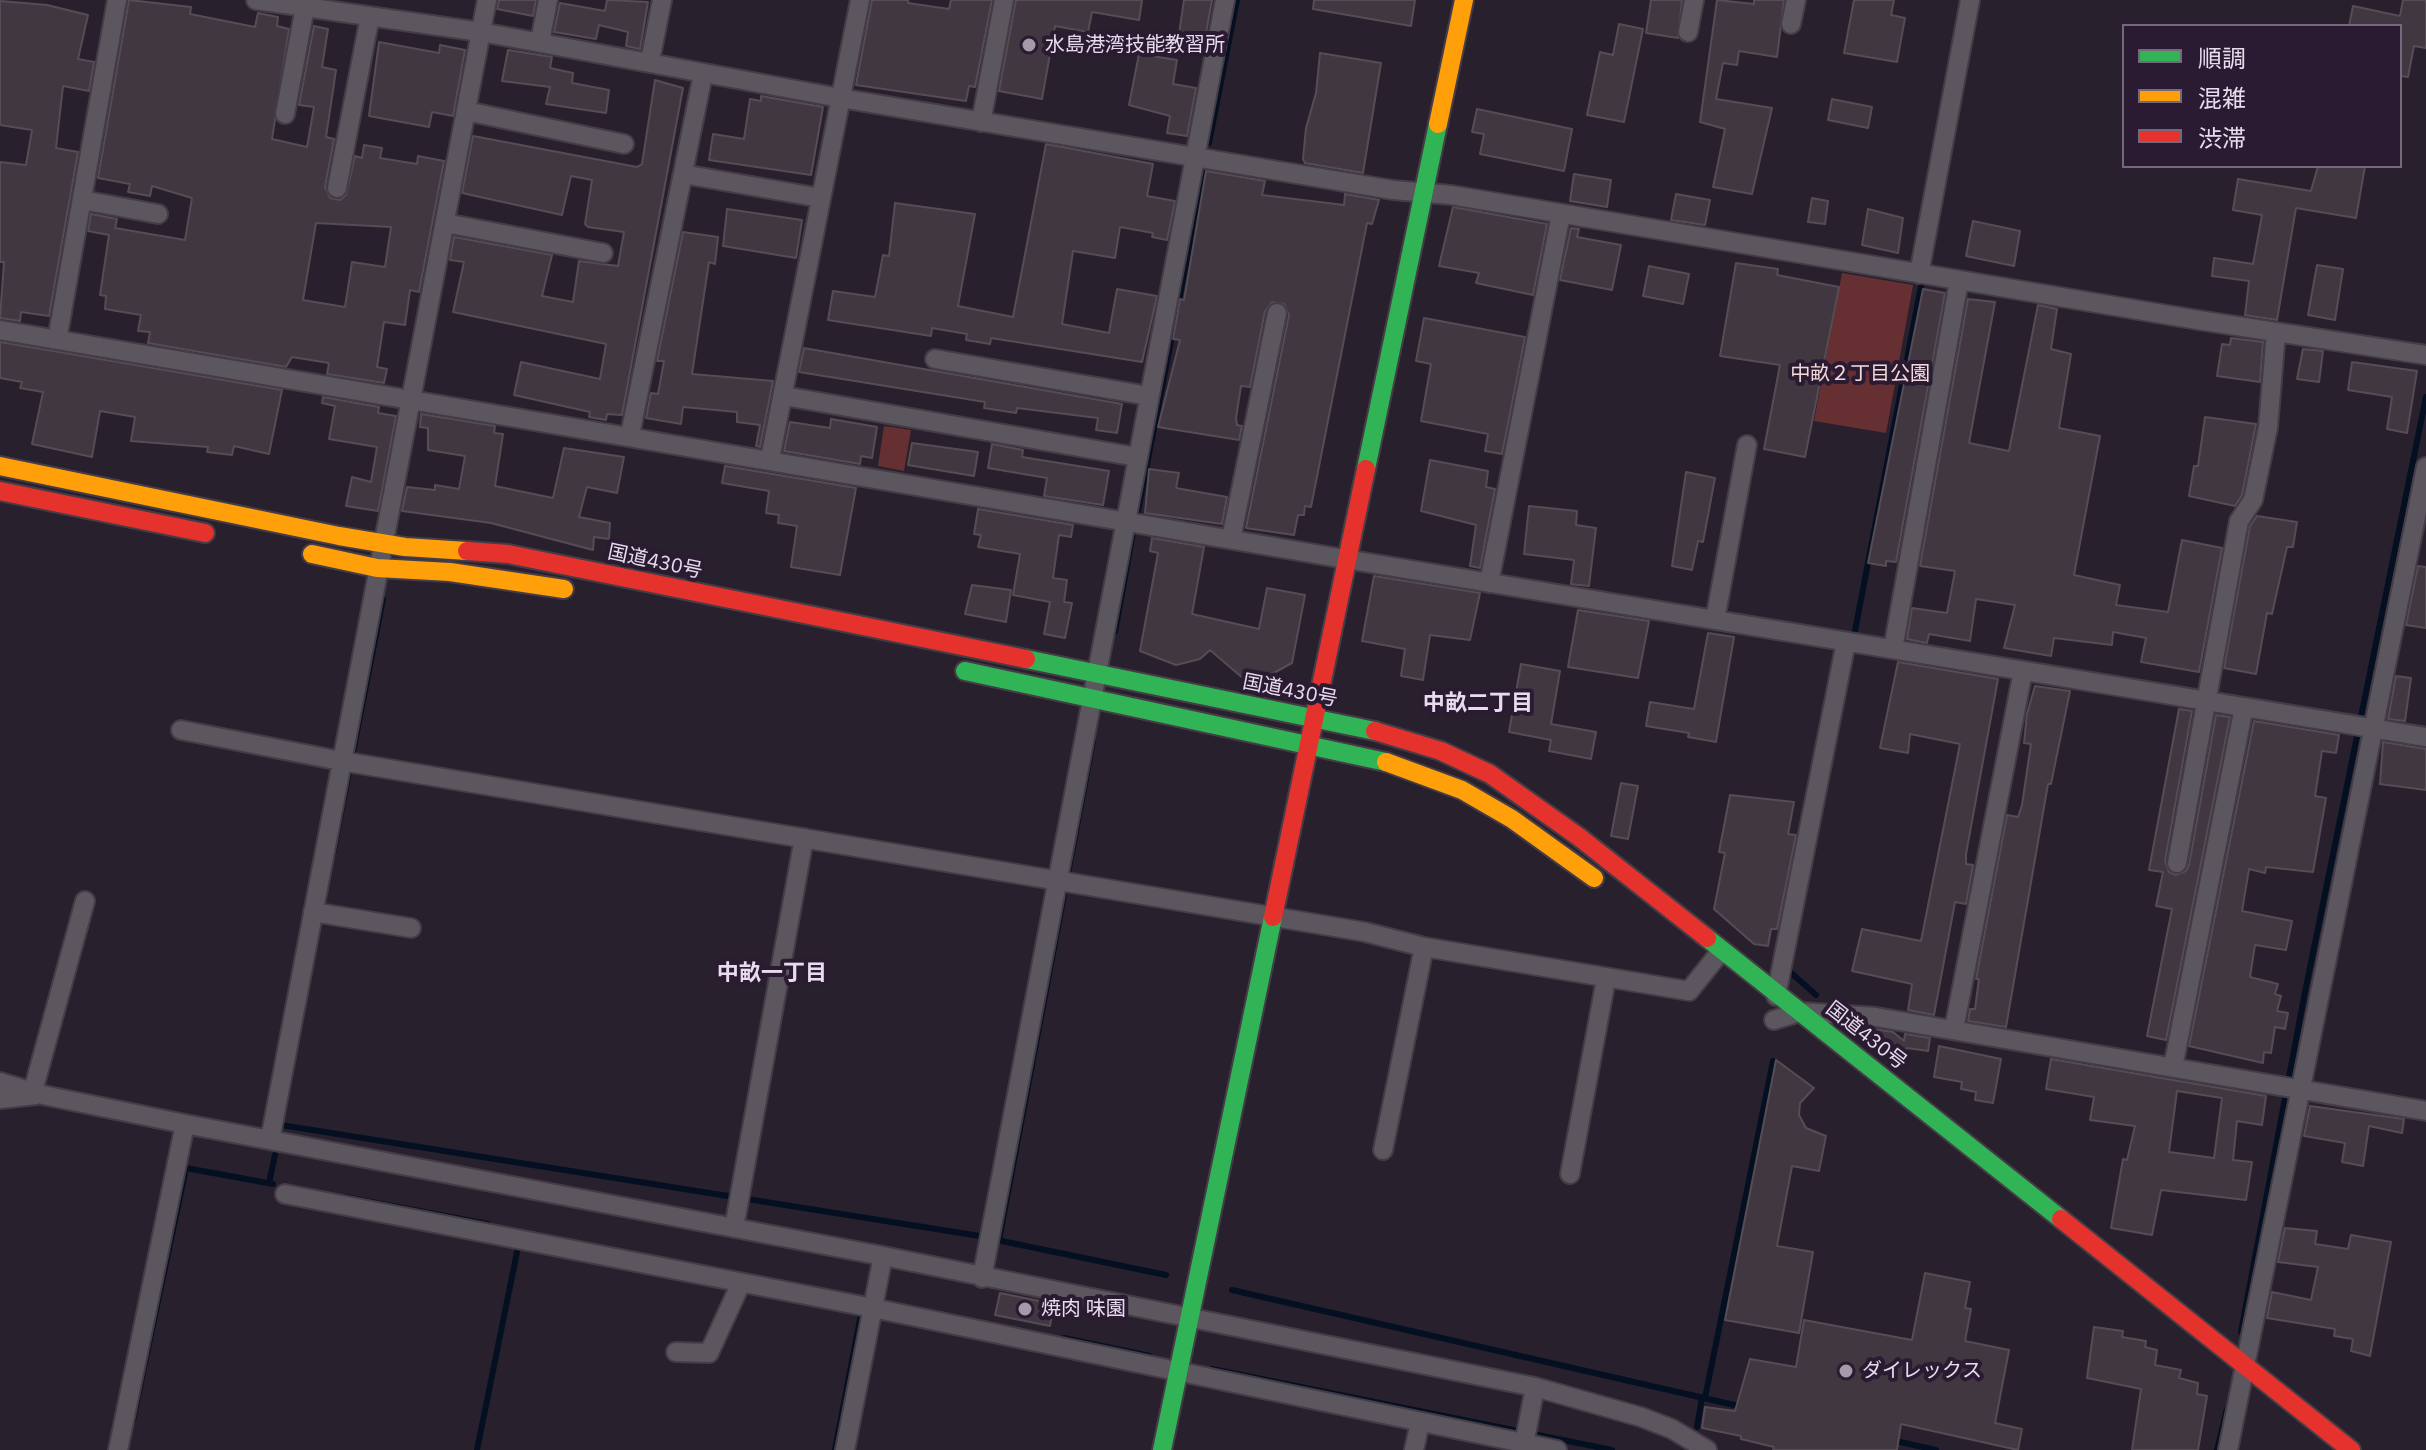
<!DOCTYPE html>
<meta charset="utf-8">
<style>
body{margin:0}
#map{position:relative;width:2426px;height:1450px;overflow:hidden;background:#29202d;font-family:"IBM Plex Sans","Noto Sans JP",sans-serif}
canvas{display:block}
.legend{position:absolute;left:2122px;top:24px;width:280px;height:144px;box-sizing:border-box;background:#2b1b32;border:2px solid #76687c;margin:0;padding:10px 14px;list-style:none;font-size:24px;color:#e7dcec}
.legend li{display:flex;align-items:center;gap:16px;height:40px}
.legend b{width:40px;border:2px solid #76687c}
</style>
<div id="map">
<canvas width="2426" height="1450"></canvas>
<ul class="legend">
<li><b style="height:10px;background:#30b455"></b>順調</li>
<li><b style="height:10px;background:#ff9f0a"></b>混雑</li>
<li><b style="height:10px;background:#e5322d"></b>渋滞</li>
</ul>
</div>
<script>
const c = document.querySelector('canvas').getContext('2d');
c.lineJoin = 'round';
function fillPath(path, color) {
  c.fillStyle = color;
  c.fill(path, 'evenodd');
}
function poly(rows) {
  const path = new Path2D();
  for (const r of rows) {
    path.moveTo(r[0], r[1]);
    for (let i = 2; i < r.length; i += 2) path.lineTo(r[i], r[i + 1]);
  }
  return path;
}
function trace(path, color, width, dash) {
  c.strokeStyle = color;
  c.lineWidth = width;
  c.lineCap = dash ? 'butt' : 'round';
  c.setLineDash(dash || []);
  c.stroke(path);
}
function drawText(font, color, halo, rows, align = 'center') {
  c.font = font + ' "IBM Plex Sans","Noto Sans JP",sans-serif';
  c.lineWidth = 8;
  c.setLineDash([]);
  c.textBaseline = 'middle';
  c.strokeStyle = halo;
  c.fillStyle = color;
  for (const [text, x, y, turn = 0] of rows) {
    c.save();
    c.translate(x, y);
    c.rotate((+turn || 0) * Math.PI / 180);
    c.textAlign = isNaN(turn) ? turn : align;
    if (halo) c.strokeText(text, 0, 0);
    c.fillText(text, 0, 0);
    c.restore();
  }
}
fillPath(poly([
 [1842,273,1913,285,1886,433,1814,421],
 [884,426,911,430,904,471,878,466]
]), '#663032');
trace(poly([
 [1209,143,1237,0],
 [1137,516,1205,166],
 [1115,632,1133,533],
 [1854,636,1921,286],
 [333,854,383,599],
 [1789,971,1816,995],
 [281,1125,980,1236],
 [269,1183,275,1155],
 [345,1197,488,1224],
 [997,1240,1166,1275],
 [999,1240,1093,741],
 [1232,1290,1743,1407],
 [2241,1332,2305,992,2426,397],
 [1064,1338,1150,1356],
 [1212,1369,1612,1450],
 [1705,1398,1773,1061],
 [133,1420,186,1168,273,1184],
 [1697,1427,1702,1397],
 [1891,1440,1936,1450],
 [477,1450,519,1242],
 [835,1450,862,1309],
 [2217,1450,2227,1409]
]), '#041021', 6);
const building = poly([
 [129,0,191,7,190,14,255,27,258,13,278,17,277,26,289,29,272,139,307,147,314,107,299,105,314,26,328,29,322,67,336,70,326,137,334,139,325,187,330,198,340,200,346,195,355,156,362,158,364,145,382,148,380,158,417,164,418,156,444,161,419,292,410,290,405,325,384,322,377,367,387,369,384,383,327,374,329,363,292,357,286,367,148,343,150,332,138,331,141,315,105,309,106,296,100,295,109,235,88,231,91,214,117,219,115,228,185,240,192,198,152,186,150,196,128,192,130,184,98,178,129,0],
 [316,223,391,227,385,267,352,262,345,307,303,300,316,223],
 [499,0,536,0,533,16,497,9,499,0],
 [607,0,648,2,640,49,626,46,628,32,599,25,596,39,554,32,560,3,605,11,607,0],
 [872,0,908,0,908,3,949,9,951,0,992,0,975,87,969,86,966,101,856,85,872,0],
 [1016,0,1142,0,1139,20,1092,12,1088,32,1055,26,1042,99,999,91,1016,0],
 [1184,0,1212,0,1203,50,1177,47,1184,0],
 [1314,0,1415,0,1411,26,1313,9,1314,0],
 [1651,0,1682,0,1678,38,1646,33,1651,0],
 [1717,0,1754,4,1754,0,1784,0,1777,57,1739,51,1737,65,1723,63,1716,99,1772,108,1752,194,1713,187,1725,129,1700,122,1717,0],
 [1854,0,1894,0,1891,15,1905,18,1897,62,1844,53,1854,0],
 [2403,0,2426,0,2426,48,2414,46,2408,77,2400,76,2400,26,2349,26,2353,6,2400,16,2403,0],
 [0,1,47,5,88,15,78,59,94,62,89,91,63,86,56,148,78,152,49,316,21,312,20,321,0,318,4,262,0,262,0,162,26,165,32,130,0,125,0,1],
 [1619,24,1643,29,1624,122,1587,115,1600,52,1613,55,1619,24],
 [379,42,439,53,440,45,465,50,453,116,432,112,429,127,369,116,379,42],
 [508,50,552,57,550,68,573,73,572,83,609,90,606,113,546,104,550,87,502,81,508,50],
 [1320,53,1381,63,1363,173,1305,163,1303,159,1306,128,1316,93,1320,53],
 [1139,54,1177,60,1173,84,1196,88,1187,136,1167,133,1170,116,1129,105,1139,54],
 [655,80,683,88,622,415,607,414,606,420,589,417,590,412,514,395,521,362,600,379,606,344,453,312,464,262,450,260,454,237,552,255,542,296,573,302,579,261,618,266,624,232,588,227,585,224,592,180,571,176,562,215,462,193,473,136,637,167,642,164,655,80],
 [761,96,823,107,811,175,709,160,713,134,744,139,750,99,761,101,761,96],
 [1832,99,1872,107,1868,128,1828,120,1832,99],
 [1477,109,1572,129,1564,171,1480,154,1484,134,1472,132,1477,109],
 [1046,144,1153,164,1147,196,1175,201,1167,240,1152,237,1153,233,1120,227,1115,258,1073,251,1062,324,1109,333,1117,289,1157,296,1142,362,991,338,990,344,966,340,967,334,932,328,931,336,828,320,833,291,875,297,883,255,889,256,895,203,975,214,958,306,1013,317,1046,144],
 [2318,166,2365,166,2356,218,2296,208,2277,320,2245,315,2249,281,2212,276,2214,258,2253,264,2262,215,2233,210,2238,179,2311,191,2318,166],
 [1206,171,1265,181,1262,195,1344,205,1345,194,1379,200,1372,224,1367,223,1311,507,1305,506,1304,515,1298,515,1294,535,1246,528,1289,315,1284,304,1272,302,1265,311,1250,387,1241,386,1236,418,1237,425,1242,426,1239,440,1158,427,1180,340,1173,339,1180,299,1184,300,1206,171],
 [1574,174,1611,180,1607,207,1570,201,1574,174],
 [1676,194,1710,200,1705,225,1671,220,1676,194],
 [1812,198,1828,201,1825,224,1808,222,1812,198],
 [1453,207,1547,224,1533,295,1476,283,1479,273,1439,266,1453,207],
 [727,209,802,220,796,258,723,246,727,209],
 [1868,209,1903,218,1898,253,1862,245,1868,209],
 [1973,221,2020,231,2014,266,1966,256,1973,221],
 [1571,228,1579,229,1577,237,1621,245,1612,290,1560,280,1571,228],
 [683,232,718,237,715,264,709,262,692,374,773,381,760,447,756,446,760,425,737,422,737,412,683,407,681,424,646,418,651,393,658,394,664,361,657,361,683,232],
 [1736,263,1778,269,1777,275,1839,287,1805,457,1764,449,1780,365,1720,356,1736,263],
 [2317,265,2343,269,2335,320,2308,315,2317,265],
 [1649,266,1689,274,1683,304,1643,296,1649,266],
 [1923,289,1945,293,1896,562,1886,561,1886,566,1868,563,1923,289],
 [1968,299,1995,302,1969,443,2009,451,2038,305,2057,309,2051,349,2071,354,2059,428,2100,436,2074,575,2120,585,2116,605,2168,612,2182,540,2222,548,2199,672,2141,662,2146,638,2113,632,2112,645,2054,638,2051,656,2004,648,2015,605,1976,599,1970,641,1929,634,1927,643,1907,639,1912,608,1947,613,1955,571,1920,566,1968,299],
 [1424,318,1525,337,1502,454,1485,451,1488,434,1421,421,1431,364,1416,361,1424,318],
 [2231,338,2263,342,2260,382,2217,376,2222,344,2230,345,2231,338],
 [0,342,282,390,269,454,234,446,232,455,207,452,208,447,131,441,135,417,100,411,92,457,32,444,43,392,20,388,22,382,0,378,0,342],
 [804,348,1122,404,1117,433,1096,430,1098,418,1017,408,1016,413,984,408,985,402,799,372,804,348],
 [2303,349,2323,351,2319,382,2297,379,2303,349],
 [2352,362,2417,371,2407,433,2387,429,2392,397,2348,390,2352,362],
 [323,397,379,407,378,413,396,416,378,511,346,506,352,477,371,482,377,447,329,439,335,406,322,403,323,397],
 [421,414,495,426,494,433,503,434,495,486,553,498,564,448,624,457,617,493,587,487,579,517,610,523,609,539,594,537,593,550,491,523,402,511,407,487,435,490,435,485,459,489,465,456,428,450,428,428,420,427,421,414],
 [2205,417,2256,424,2242,495,2235,506,2189,496,2194,466,2198,466,2205,417],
 [831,419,877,427,872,458,861,456,860,464,784,451,790,422,830,428,831,419],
 [912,443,978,452,974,476,908,465,912,443],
 [992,444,1023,450,1022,457,1109,471,1103,505,1044,496,1047,478,988,468,992,444],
 [1430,460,1488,471,1486,487,1495,489,1480,568,1470,566,1476,525,1421,511,1430,460],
 [725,466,856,488,840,575,791,567,797,526,778,523,779,515,766,513,769,491,722,483,725,466],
 [1149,469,1179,473,1176,488,1227,497,1222,524,1145,513,1149,469],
 [1686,472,1715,478,1703,542,1698,541,1692,570,1672,566,1686,472],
 [1529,506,1577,511,1576,525,1596,528,1589,586,1571,584,1574,560,1524,554,1529,506],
 [978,509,1073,525,1071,537,1059,535,1053,578,1067,580,1064,602,1072,603,1065,638,1044,634,1050,602,1013,595,1020,554,978,547,981,535,974,534,978,509],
 [2257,516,2297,522,2293,547,2287,547,2272,614,2267,613,2256,674,2224,668,2250,526,2257,516],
 [1152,538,1204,547,1192,614,1259,629,1267,588,1305,595,1292,663,1259,681,1245,680,1210,650,1200,659,1176,665,1140,651,1158,553,1150,551,1152,538],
 [2418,566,2426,567,2426,628,2406,625,2418,566],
 [1374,576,1480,593,1470,640,1430,635,1423,680,1401,676,1405,649,1362,641,1374,576],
 [972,585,1011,590,1006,622,965,614,972,585],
 [1578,610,1649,621,1638,678,1568,667,1578,610],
 [1708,633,1734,637,1716,742,1688,737,1689,733,1646,726,1650,702,1694,709,1708,633],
 [1898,662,1998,679,1966,854,1966,864,1973,865,1966,904,1955,902,1934,1015,1908,1010,1912,984,1852,971,1862,929,1921,941,1960,744,1910,734,1908,753,1880,748,1898,662],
 [1521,664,1560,671,1551,724,1596,732,1591,759,1549,751,1551,740,1509,732,1521,664],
 [2396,676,2411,678,2405,721,2388,719,2396,676],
 [2035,686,2070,691,2051,784,2048,784,2006,1027,1968,1021,1970,1009,1975,1009,1979,979,1976,979,2007,815,2018,817,2022,805,2031,744,2024,743,2027,714,2035,686],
 [2179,709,2192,711,2165,861,2169,872,2176,875,2186,871,2189,865,2216,715,2230,717,2166,1040,2147,1036,2172,909,2156,906,2163,872,2149,870,2179,709],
 [2254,721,2339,735,2336,753,2322,751,2315,796,2326,798,2313,872,2266,867,2265,873,2249,869,2242,911,2292,921,2286,950,2255,945,2250,977,2278,984,2275,994,2281,996,2277,1011,2288,1013,2285,1029,2275,1027,2271,1053,2264,1052,2263,1063,2189,1046,2254,721],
 [2383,742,2426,749,2426,790,2380,784,2383,742],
 [1621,783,1638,786,1628,839,1611,836,1621,783],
 [1730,795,1794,802,1788,834,1796,835,1777,929,1771,929,1768,946,1754,944,1714,909,1725,853,1719,852,1730,795],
 [1874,1029,1893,1032,1904,1041,1905,1034,1930,1038,1928,1051,1907,1048,1897,1061,1867,1039,1874,1029],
 [1939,1046,2001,1059,1993,1103,1975,1100,1976,1092,1961,1089,1962,1082,1934,1077,1939,1046],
 [2051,1059,2266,1096,2262,1125,2237,1121,2233,1160,2252,1162,2246,1200,2161,1190,2152,1235,2111,1228,2123,1159,2127,1160,2135,1126,2090,1120,2094,1097,2046,1089,2051,1059],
 [2177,1091,2222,1098,2214,1158,2169,1152,2177,1091],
 [1776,1060,1814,1088,1800,1103,1799,1115,1806,1128,1826,1136,1819,1171,1792,1166,1777,1246,1813,1252,1799,1333,1725,1320,1776,1060],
 [2310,1106,2404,1119,2402,1133,2369,1126,2363,1166,2342,1162,2345,1143,2304,1136,2310,1106],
 [2285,1228,2317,1231,2315,1244,2348,1249,2351,1235,2391,1242,2370,1356,2351,1351,2353,1339,2334,1336,2335,1329,2267,1318,2272,1292,2311,1300,2318,1267,2278,1262,2285,1228],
 [1925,1273,1970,1282,1965,1308,1971,1309,1965,1341,2009,1350,1995,1423,2022,1429,2018,1450,1901,1424,1897,1450,1773,1450,1774,1447,1741,1439,1741,1436,1702,1428,1705,1407,1735,1411,1750,1359,1796,1367,1804,1320,1912,1340,1925,1273],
 [1000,1293,1054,1304,1050,1326,995,1315,1000,1293],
 [2094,1327,2123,1331,2122,1337,2146,1341,2145,1347,2157,1350,2155,1365,2181,1370,2179,1378,2198,1383,2197,1394,2207,1396,2198,1450,2132,1450,2141,1389,2087,1378,2094,1327]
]);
fillPath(building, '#413740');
trace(building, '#564c55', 2);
const street = poly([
 [256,0,481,32,840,98,1393,190,1451,195,2198,320,2426,355],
 [1791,24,1796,0],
 [1688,32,1694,0],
 [540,42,548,0],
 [650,61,662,0],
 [466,111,624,144],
 [285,114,305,7],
 [981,122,1004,0],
 [683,174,821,198],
 [337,188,370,16],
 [82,200,158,214],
 [445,223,603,253],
 [1919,274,1970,0],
 [0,330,1345,559,2426,737],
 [57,340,117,0],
 [935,359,1149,396],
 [784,396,1137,457],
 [630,435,703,74],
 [770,459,860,0],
 [1231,539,1277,313],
 [1489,583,1561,214],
 [1715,620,1747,445],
 [1893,649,1959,281],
 [181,730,341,761,1365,932,1424,947,1689,991,1722,950],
 [2177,863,2239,521,2253,500,2268,427,2276,332],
 [313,912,411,928],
 [1776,996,1846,642],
 [1774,1020,1800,1012,1876,1017,2426,1111],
 [1954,1029,2023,671],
 [2173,1067,2244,707],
 [0,1082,43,1095,185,1124,883,1256,1535,1387,1641,1417,1672,1429,1707,1450],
 [33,1091,85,901],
 [0,1099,36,1095],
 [270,1140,487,0],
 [1383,1150,1424,947],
 [1570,1174,1606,979],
 [285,1194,873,1308,1557,1450],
 [734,1228,804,838],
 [982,1278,1225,0],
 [676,1352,709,1353,741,1283],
 [118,1450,185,1124],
 [845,1450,883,1256],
 [1414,1450,1420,1422],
 [1523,1450,1535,1387],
 [2228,1450,2426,467]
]);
const fast = poly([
 [1366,469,1438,124],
 [1026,659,1375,731],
 [965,671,1386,762],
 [1707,938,2061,1219],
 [1162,1450,1273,917]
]);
const slow = poly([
 [1438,124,1464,0],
 [0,466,339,536,405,547,467,551],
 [312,554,377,568,450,572,564,589],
 [1386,762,1462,790,1512,819,1594,878]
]);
const jam = poly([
 [0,491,205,533],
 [467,551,508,554,1026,659],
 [1375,731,1441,751,1490,774,1579,837,1707,938],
 [1273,917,1366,469],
 [2061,1219,2351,1450]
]);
trace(street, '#443c47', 22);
trace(fast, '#443c47', 22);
trace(slow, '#443c47', 22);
trace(jam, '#443c47', 22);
trace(street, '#5c565f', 18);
trace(fast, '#30b455', 18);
trace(slow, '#ff9f0a', 18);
trace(jam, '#e5322d', 18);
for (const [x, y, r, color] of [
 [1029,45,8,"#a49aa9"],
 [1025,1309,8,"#a49aa9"],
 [1846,1371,8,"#a49aa9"]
]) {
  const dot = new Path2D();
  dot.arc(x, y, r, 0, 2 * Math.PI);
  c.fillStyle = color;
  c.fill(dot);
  trace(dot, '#2b1b32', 3);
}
drawText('20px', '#e7dcec', '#2b1b32', [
 ["水島港湾技能教習所",1045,45],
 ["焼肉 味園",1041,1309],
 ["ダイレックス",1862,1371]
], 'left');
drawText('20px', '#f3dad8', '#2b1b32', [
 ["中畝２丁目公園",1860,374]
]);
drawText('20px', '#e7dcec', '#2b1b32', [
 ["国道430号",655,562,12],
 ["国道430号",1290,691,11],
 ["国道430号",1866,1036,38]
]);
drawText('bold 22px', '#e7dcec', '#2b1b32', [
 ["中畝二丁目",1478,704],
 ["中畝一丁目",772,974]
]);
</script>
